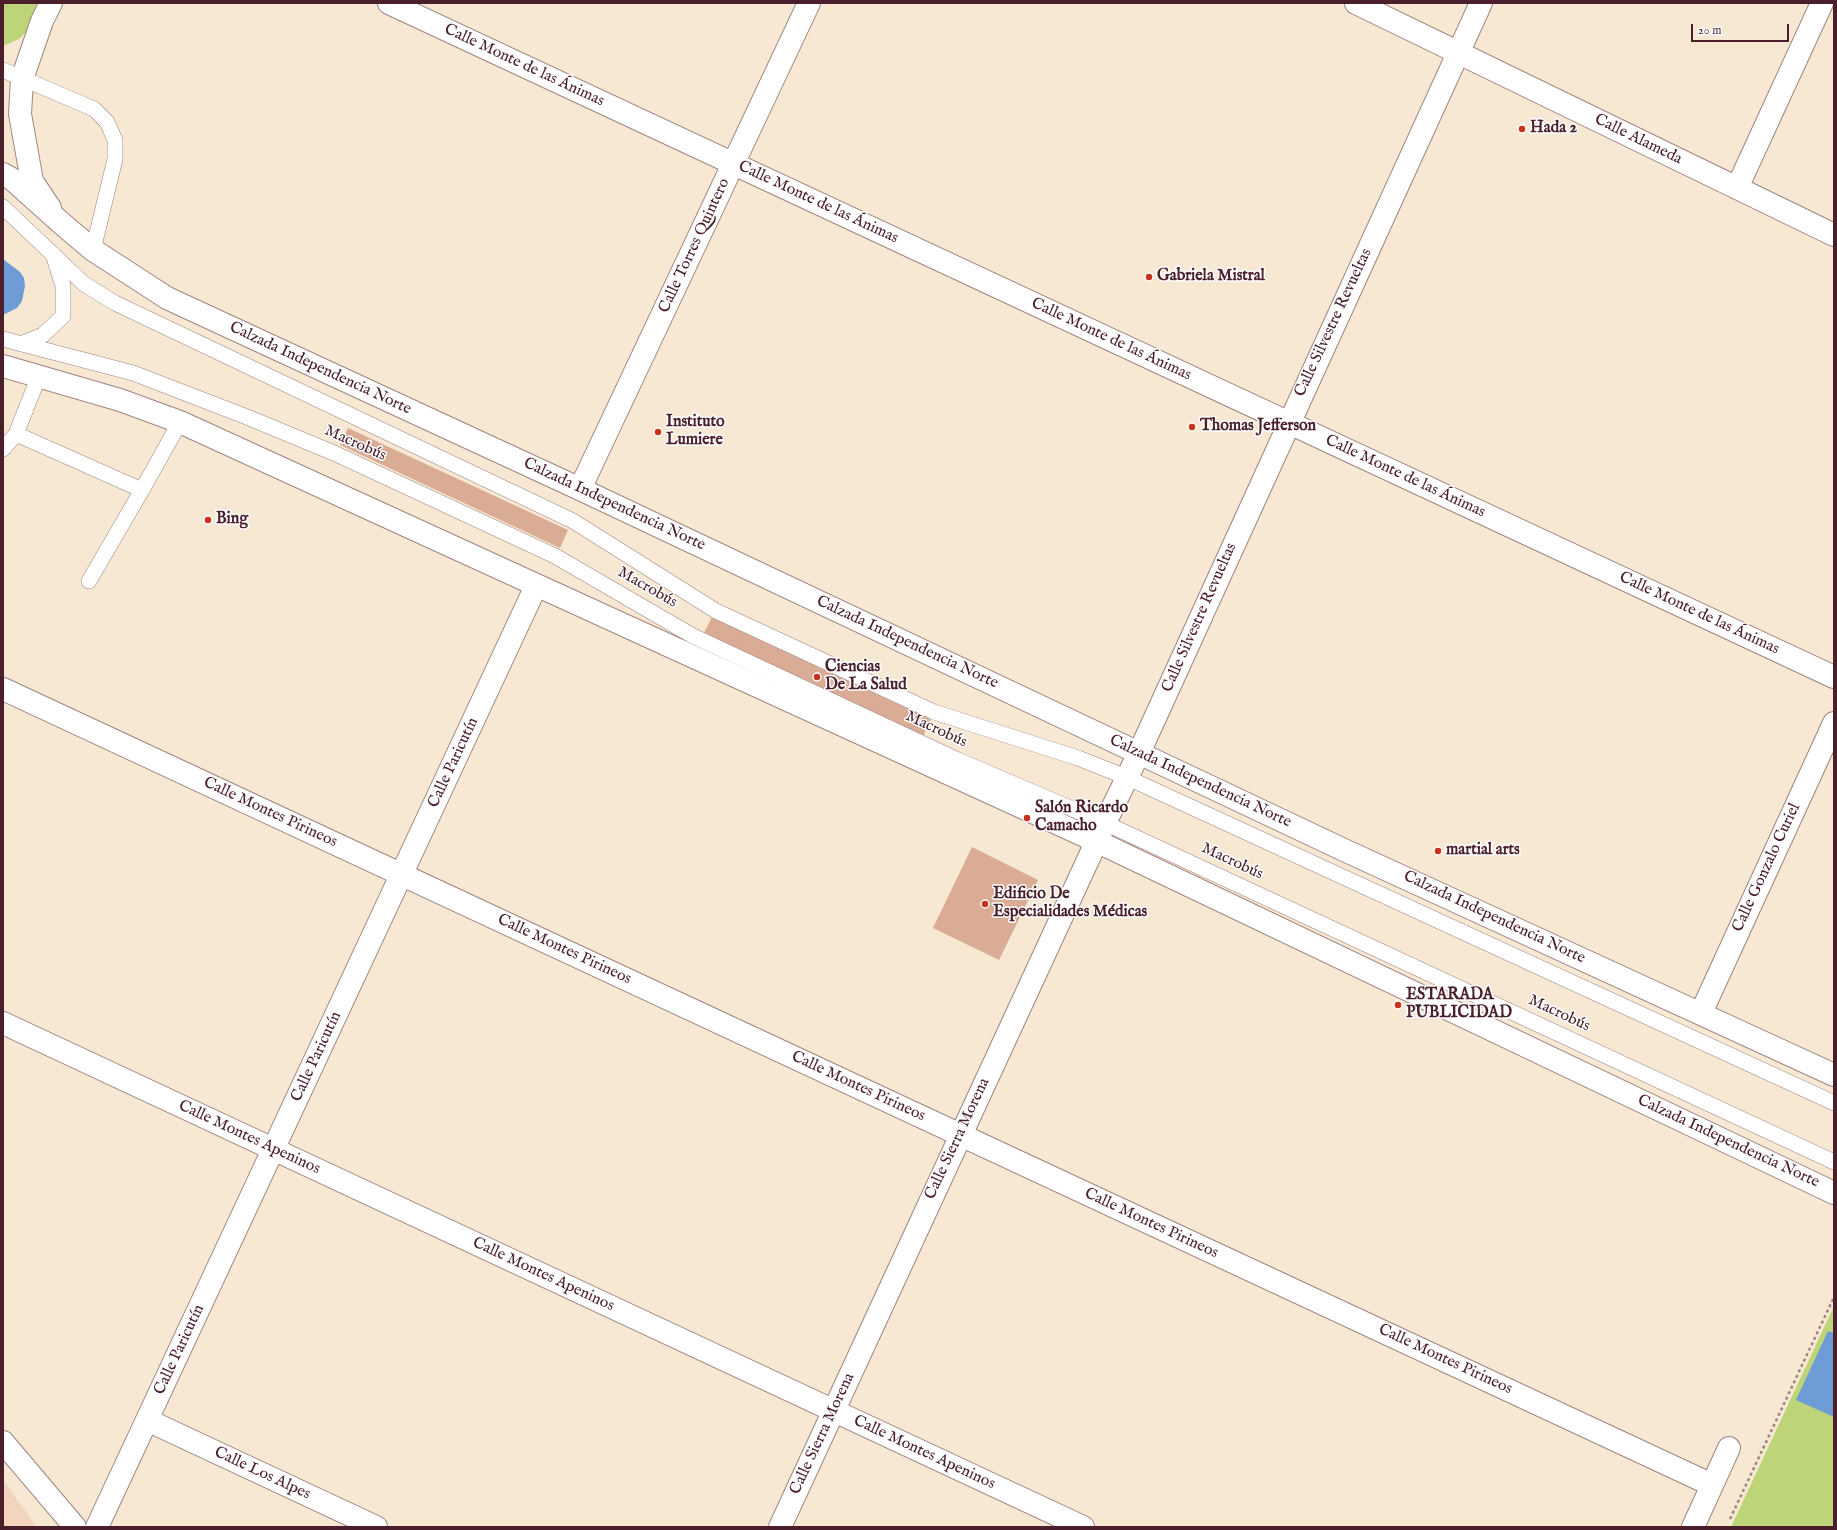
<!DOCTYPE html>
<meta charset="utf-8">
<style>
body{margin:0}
#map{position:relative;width:1837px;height:1530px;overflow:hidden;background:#f7e8d3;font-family:"IM FELL English",serif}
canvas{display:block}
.frame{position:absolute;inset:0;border:4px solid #4a1f2b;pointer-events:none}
.scale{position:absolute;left:1691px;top:24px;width:98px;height:18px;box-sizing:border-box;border:2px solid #4a1f2b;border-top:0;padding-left:5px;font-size:12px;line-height:14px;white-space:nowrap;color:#4a1f2b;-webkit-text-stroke:3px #fff;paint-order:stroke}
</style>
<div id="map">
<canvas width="1837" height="1530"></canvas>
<div class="frame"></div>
<div class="scale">20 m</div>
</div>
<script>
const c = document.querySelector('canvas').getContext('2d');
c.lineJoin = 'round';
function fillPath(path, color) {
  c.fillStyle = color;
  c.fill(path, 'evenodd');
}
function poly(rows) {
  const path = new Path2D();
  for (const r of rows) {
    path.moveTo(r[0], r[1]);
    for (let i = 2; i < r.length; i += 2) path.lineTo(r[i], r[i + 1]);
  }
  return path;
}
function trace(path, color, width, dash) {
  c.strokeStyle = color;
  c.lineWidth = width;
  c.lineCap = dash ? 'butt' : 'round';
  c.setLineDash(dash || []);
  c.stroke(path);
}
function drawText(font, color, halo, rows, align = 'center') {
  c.font = font + ' "IM FELL English",serif';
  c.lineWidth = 3;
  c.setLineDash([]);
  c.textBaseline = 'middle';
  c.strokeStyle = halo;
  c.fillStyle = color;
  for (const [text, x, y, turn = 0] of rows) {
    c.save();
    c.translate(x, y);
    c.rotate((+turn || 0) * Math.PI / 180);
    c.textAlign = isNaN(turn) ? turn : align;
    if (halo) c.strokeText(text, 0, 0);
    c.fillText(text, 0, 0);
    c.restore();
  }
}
fillPath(poly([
 [3,1480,37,1527,3,1527]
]), '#f3d4be');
fillPath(poly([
 [3,3,42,3,28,30,19,39,3,46],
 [1834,1306,1834,1527,1731,1527]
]), '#bed478');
fillPath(poly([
 [3,259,20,272,24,278,25,286,22,301,17,308,3,315],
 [1828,1331,1834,1333,1834,1417,1796,1400]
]), '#6e9cd6');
fillPath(poly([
 [348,428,568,530,560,548,340,445],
 [712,617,930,719,923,737,703,635],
 [972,847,1038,880,999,960,933,928]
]), '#daab95');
const service = poly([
 [3,70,94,109,107,122,115,140,115,159,93,250],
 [3,207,84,284,115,303,573,521,716,611,934,712,1078,758,1126,777,1834,1103],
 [3,339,133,373,247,417,334,453,555,556,693,636,958,760,1105,823,1834,1162],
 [21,344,43,335,63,316,63,286,53,254],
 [16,434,142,490,180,422],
 [3,449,16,434,39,376],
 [89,581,142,490]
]);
const minor = poly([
 [389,3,1834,677],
 [1356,3,1834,235],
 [1737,188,1822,3],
 [50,208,32,181,20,114,22,79,42,21,51,3],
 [580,489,809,3],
 [3,689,1712,1485],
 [1139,753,1481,3],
 [1701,1013,1834,723],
 [3,1023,1083,1527],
 [147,1420,376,1527],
 [3,1442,75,1527],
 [97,1527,536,586],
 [1693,1527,1729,1448]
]);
const tertiary = poly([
 [780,1527,1105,823,1139,753]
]);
const primary = poly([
 [3,174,12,179,60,222,93,250,167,298,580,489,1344,850,1834,1075],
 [3,366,120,400,180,422,1096,841,1834,1193]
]);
trace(service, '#a0847f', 16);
trace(minor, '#a0847f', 24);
trace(tertiary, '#a0847f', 24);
trace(primary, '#a0847f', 24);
trace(poly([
 [1730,1519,1834,1297]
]), '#a0847f', 2.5, [3, 3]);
trace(service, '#fff', 15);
trace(minor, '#fff', 22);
trace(tertiary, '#fff', 22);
trace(primary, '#fff', 22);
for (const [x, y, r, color] of [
 [1522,129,4,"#c8321e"],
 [1149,277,4,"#c8321e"],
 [1192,427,4,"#c8321e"],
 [658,432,4,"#c8321e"],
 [208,520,4,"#c8321e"],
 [817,677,4,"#c8321e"],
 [1027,818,4,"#c8321e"],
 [1438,851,4,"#c8321e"],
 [985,904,4,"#c8321e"],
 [1398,1005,4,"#c8321e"]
]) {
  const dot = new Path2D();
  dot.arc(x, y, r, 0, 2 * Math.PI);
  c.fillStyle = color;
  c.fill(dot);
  trace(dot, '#fff', 1.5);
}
drawText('16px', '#4a1f2b', '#fff', [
 ["Calle Monte de las Ánimas",524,66,25],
 ["Calle Alameda",1638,140,26],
 ["Calle Monte de las Ánimas",818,203,25],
 ["Calle Torres Quintero",695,246,-65],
 ["Calle Silvestre Revueltas",1334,323,-65],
 ["Calle Monte de las Ánimas",1111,340,25],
 ["Calzada Independencia Norte",320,369,25],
 ["Macrobús",355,444,24],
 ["Calle Monte de las Ánimas",1405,477,25],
 ["Calzada Independencia Norte",614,505,25],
 ["Macrobús",647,588,30],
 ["Calle Monte de las Ánimas",1699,614,25],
 ["Calle Silvestre Revueltas",1200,618,-66],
 ["Calzada Independencia Norte",907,643,25],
 ["Macrobús",936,730,25],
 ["Calle Paricutín",454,763,-65],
 ["Calzada Independencia Norte",1200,782,25],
 ["Calle Montes Pirineos",270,813,25],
 ["Macrobús",1232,862,25],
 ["Calle Gonzalo Curiel",1767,868,-65],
 ["Calzada Independencia Norte",1494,918,25],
 ["Calle Montes Pirineos",564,950,25],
 ["Macrobús",1559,1014,25],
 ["Calle Paricutín",317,1057,-65],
 ["Calle Montes Pirineos",858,1087,25],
 ["Calle Montes Apeninos",249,1138,25],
 ["Calle Sierra Morena",958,1139,-65],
 ["Calzada Independencia Norte",1728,1142,25],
 ["Calle Montes Pirineos",1151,1224,25],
 ["Calle Montes Apeninos",543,1275,25],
 ["Calle Paricutín",180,1350,-65],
 ["Calle Montes Pirineos",1445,1360,25],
 ["Calle Sierra Morena",823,1434,-65],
 ["Calle Montes Apeninos",924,1453,25],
 ["Calle Los Alpes",262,1474,25]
]);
drawText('bold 16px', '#4a1f2b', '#fff', [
 ["Hada 2",1530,129],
 ["Gabriela Mistral",1157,277],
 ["Instituto",666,423],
 ["Lumiere",666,441],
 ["Thomas Jefferson",1200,427],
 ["Bing",216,520],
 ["Ciencias",825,668],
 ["De La Salud",825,686],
 ["Salón Ricardo",1035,809],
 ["Camacho",1035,827],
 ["martial arts",1446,851],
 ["Edificio De",993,895],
 ["Especialidades Médicas",993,913],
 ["ESTARADA",1406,996],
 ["PUBLICIDAD",1406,1014]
], 'left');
</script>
